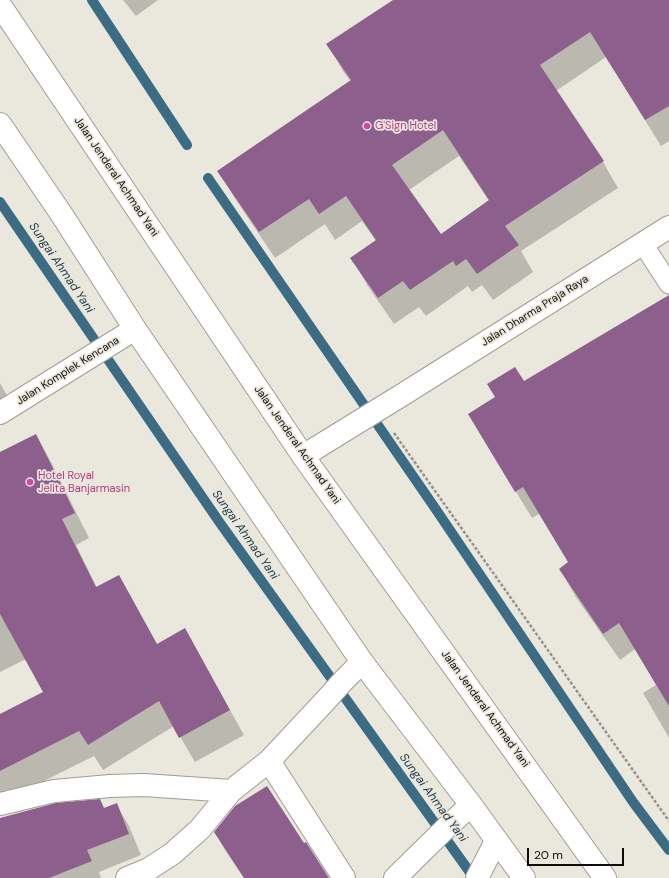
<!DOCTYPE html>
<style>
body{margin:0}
#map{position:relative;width:669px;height:878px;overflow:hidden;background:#eae7dd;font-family:"DM Sans",sans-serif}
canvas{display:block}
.scale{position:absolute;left:527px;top:848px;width:97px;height:18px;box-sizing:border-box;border:2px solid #0d0c09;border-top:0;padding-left:5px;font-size:12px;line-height:14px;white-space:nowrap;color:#0d0c09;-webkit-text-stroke:3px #eae7dd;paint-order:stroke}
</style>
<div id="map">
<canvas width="669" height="878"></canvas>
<div class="scale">20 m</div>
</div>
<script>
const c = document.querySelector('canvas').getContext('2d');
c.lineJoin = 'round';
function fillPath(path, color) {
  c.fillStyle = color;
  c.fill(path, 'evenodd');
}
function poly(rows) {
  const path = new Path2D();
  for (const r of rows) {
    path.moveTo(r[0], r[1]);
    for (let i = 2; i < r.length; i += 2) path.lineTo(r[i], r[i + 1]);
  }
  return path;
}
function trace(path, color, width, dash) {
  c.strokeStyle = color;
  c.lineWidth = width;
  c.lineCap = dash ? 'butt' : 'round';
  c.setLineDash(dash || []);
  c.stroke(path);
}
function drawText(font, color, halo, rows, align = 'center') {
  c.font = font + ' "DM Sans",sans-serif';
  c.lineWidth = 3.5;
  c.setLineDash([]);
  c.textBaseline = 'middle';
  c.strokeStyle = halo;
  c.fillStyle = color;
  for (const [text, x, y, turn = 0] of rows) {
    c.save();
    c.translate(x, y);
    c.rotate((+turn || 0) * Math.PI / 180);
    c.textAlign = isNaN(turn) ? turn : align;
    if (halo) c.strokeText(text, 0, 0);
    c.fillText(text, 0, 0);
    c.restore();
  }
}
fillPath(poly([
 [123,0,158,0,136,16],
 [394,0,669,0,669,141,661,146,606,57,556,91,603,162,618,188,521,251,533,272,493,300,482,285,472,292,468,286,426,316,419,307,394,324,367,285,352,258,376,241,362,221,335,240,325,224,275,258,234,197,219,171,351,82,343,71,328,45],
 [459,156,489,201,440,235,409,190],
 [669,296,669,738,643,693,656,685,635,649,620,660,575,596,560,569,569,563,539,514,532,518,485,441,524,383],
 [0,383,17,414,0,424],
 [36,435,50,460,89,538,76,545,97,588,119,576,157,645,199,655,244,735,195,762,174,726,103,770,94,756,0,803,0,715,45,693,26,659,0,672,0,453],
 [116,804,129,826,141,855,99,872,101,878,0,878,0,819,104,809],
 [215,832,304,844,328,878,244,878,225,850]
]), '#0003');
trace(poly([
 [92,0,187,145],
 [208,178,437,511,633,802,669,850],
 [0,202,220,523,474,878]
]), '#3c6b84', 10);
fillPath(poly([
 [393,0,669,0,669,106,645,120,590,32,540,65,604,161,505,226,519,245,477,274,466,259,456,266,453,261,410,290,403,281,378,298,350,258,376,240,346,196,319,214,309,199,259,232,217,171,351,80,326,44],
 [443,130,489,200,441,234,392,165],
 [669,295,669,706,619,623,603,634,559,569,568,562,523,487,515,492,468,414,495,397,487,384,515,367,524,381],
 [36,434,75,513,62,519,96,587,119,575,157,644,185,628,230,710,179,738,159,701,88,745,79,731,0,771,0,714,43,692,0,614,0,452],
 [267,786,304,843,306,842,329,878,244,878,214,832,235,806],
 [100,799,104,808,117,803,129,834,87,850,92,861,49,878,0,878,0,818,56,803]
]), '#8c5f8d');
const lane = poly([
 [643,244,669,284]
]);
const street = poly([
 [0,413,135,329],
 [303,456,402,395,669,227],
 [269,761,344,878],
 [0,804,54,791,110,786,144,785,231,791],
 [127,878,147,870,172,854,200,829,231,791,269,761,326,700,343,681,362,662],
 [395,878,447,827,471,805],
 [477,878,496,841]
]);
const highway = poly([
 [0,5,303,456,605,878],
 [0,124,62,215,135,329,362,662,471,805,524,878]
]);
trace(lane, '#9f9d93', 21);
trace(street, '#9f9d93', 24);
trace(highway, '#9f9d93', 24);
trace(poly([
 [394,433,669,821]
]), '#95938c', 2.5, [3, 2]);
trace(lane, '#fff', 19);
trace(street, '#fff', 22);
trace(highway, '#fff', 22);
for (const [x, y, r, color] of [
 [367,126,4,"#d1479c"],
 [30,482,4,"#d1479c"]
]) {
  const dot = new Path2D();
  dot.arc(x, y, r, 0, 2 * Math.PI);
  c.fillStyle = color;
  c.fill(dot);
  trace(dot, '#eae7dd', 1.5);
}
drawText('11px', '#b23c85', '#eae7dd', [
 ["G'Sign Hotel",375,126],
 ["Hotel Royal",38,476],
 ["Jelita Banjarmasin",38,489]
], 'left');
drawText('11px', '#0d0c09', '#eae7dd', [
 ["Jalan Jenderal Achmad Yani",116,177,56],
 ["Jalan Dharma Praja Raya",535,311,-32],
 ["Jalan Komplek Kencana",68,371,-32],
 ["Jalan Jenderal Achmad Yani",297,445,55],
 ["Jalan Jenderal Achmad Yani",485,709,54]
]);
drawText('italic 12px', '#183748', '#eae7dd', [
 ["Sungai Ahmad Yani",61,268,56],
 ["Sungai Ahmad Yani",245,535,55],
 ["Sungai Ahmad Yani",433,798,54]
]);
</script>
